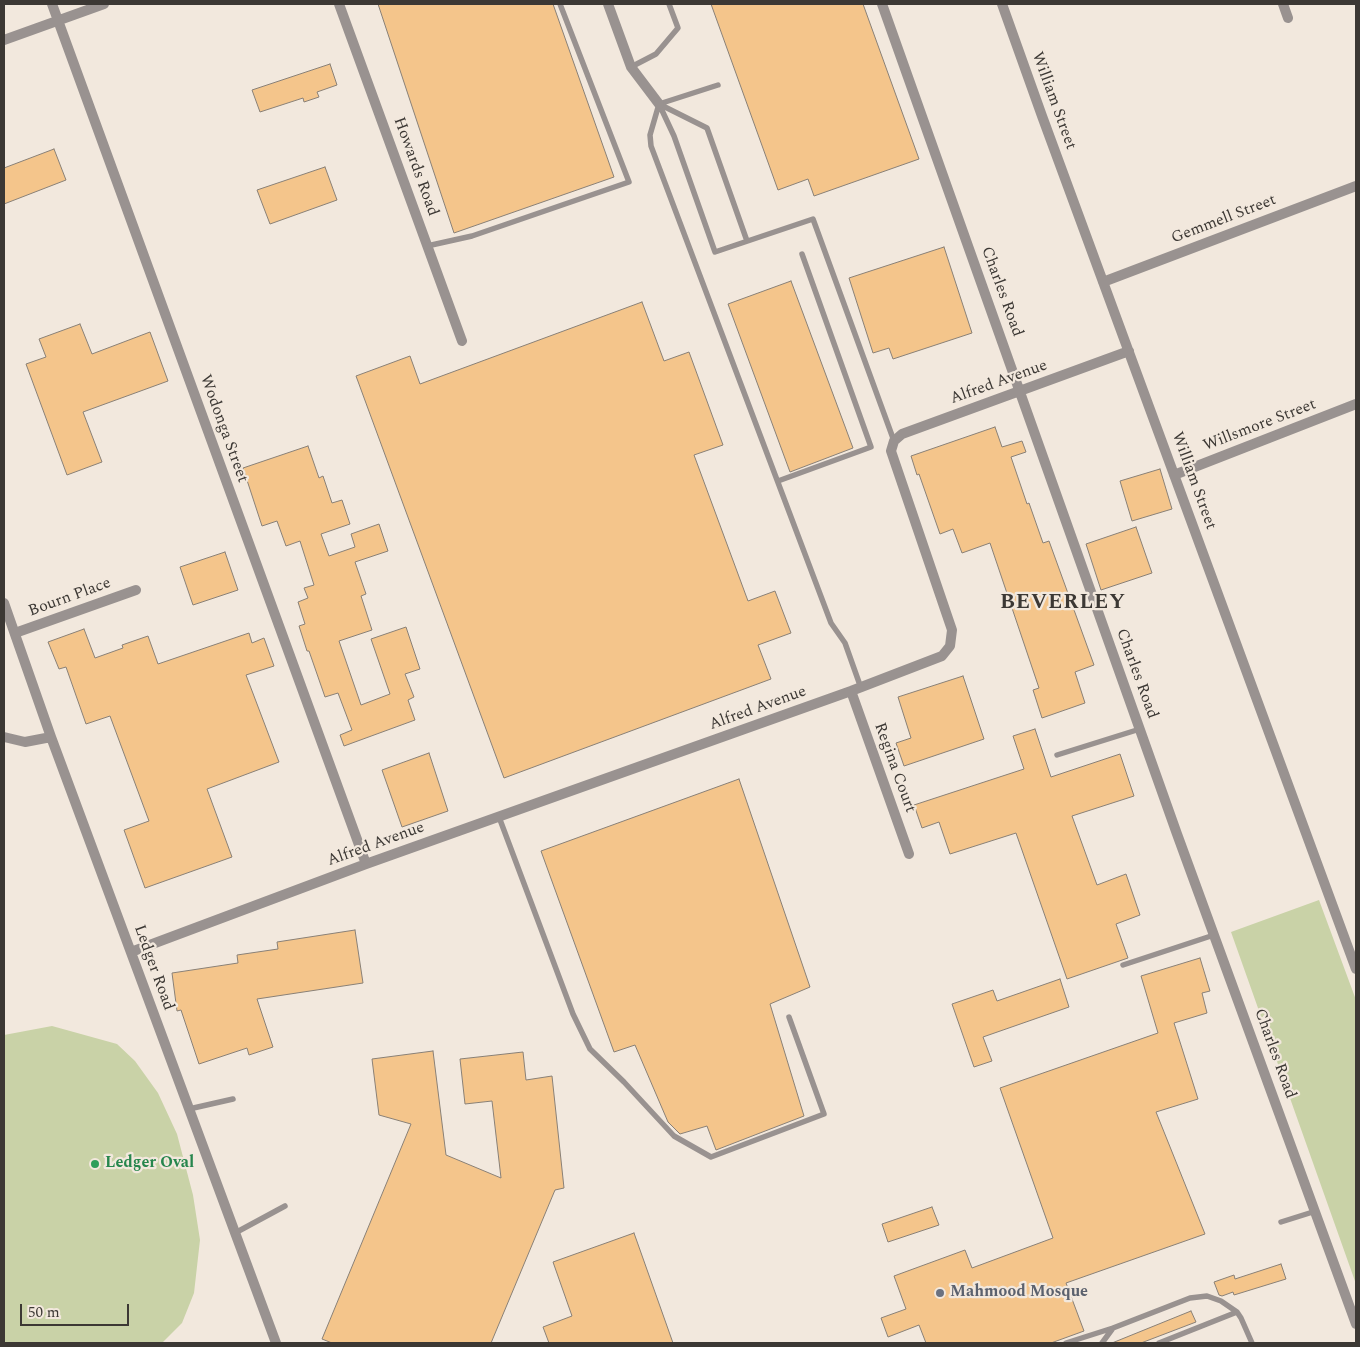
<!DOCTYPE html>
<style>
body{margin:0}
#map{position:relative;width:1360px;height:1347px;overflow:hidden;background:#f2e8dd;font-family:Spectral,serif}
canvas{display:block}
.frame{position:absolute;inset:0;border:5px solid #3c3834;pointer-events:none}
.scale{position:absolute;left:20px;top:1304px;width:109px;height:22px;box-sizing:border-box;border:2px solid #3c3834;border-top:0;padding-left:6px;font-size:15px;line-height:18px;white-space:nowrap;color:#3c3834;-webkit-text-stroke:4px #f2e8dd;paint-order:stroke}
</style>
<div id="map">
<canvas width="1360" height="1347"></canvas>
<div class="frame"></div>
<div class="scale">50 m</div>
</div>
<script>
const c = document.querySelector('canvas').getContext('2d');
c.lineJoin = 'round';
function fillPath(path, color) {
  c.fillStyle = color;
  c.fill(path, 'evenodd');
}
function poly(rows) {
  const path = new Path2D();
  for (const r of rows) {
    path.moveTo(r[0], r[1]);
    for (let i = 2; i < r.length; i += 2) path.lineTo(r[i], r[i + 1]);
  }
  return path;
}
function trace(path, color, width, dash) {
  c.strokeStyle = color;
  c.lineWidth = width;
  c.lineCap = dash ? 'butt' : 'round';
  c.setLineDash(dash || []);
  c.stroke(path);
}
function drawText(font, color, halo, rows, align = 'center') {
  c.font = font + ' Spectral,serif';
  c.lineWidth = 4.5;
  c.setLineDash([]);
  c.textBaseline = 'middle';
  c.strokeStyle = halo;
  c.fillStyle = color;
  for (const [text, x, y, turn = 0] of rows) {
    c.save();
    c.translate(x, y);
    c.rotate((+turn || 0) * Math.PI / 180);
    c.textAlign = isNaN(turn) ? turn : align;
    if (halo) c.strokeText(text, 0, 0);
    c.fillText(text, 0, 0);
    c.restore();
  }
}
fillPath(poly([
 [1319,900,1356,1000,1356,1284,1231,932],
 [52,1026,117,1044,135,1061,158,1093,177,1134,193,1195,200,1240,194,1293,182,1323,162,1343,4,1343,4,1035]
]), '#c9d2a7');
const building = poly([
 [378,4,553,4,614,177,454,233,378,4],
 [711,4,863,4,919,159,814,196,808,179,778,190,711,4],
 [330,64,337,85,317,92,319,97,304,102,303,98,260,112,252,90,330,64],
 [54,149,66,180,4,204,4,168,54,149],
 [325,167,337,200,270,224,257,190,325,167],
 [944,247,972,333,893,359,889,348,873,353,849,278,944,247],
 [791,281,853,448,790,472,728,304,791,281],
 [642,302,664,361,689,352,723,445,694,455,748,601,775,591,791,633,758,645,771,679,504,778,356,376,410,356,420,384,642,302],
 [80,324,92,354,150,332,168,381,83,412,102,462,67,475,26,364,46,357,39,339,80,324],
 [995,427,1002,447,1022,441,1026,452,1011,457,1027,504,1029,503,1043,543,1049,541,1094,665,1075,672,1085,703,1042,718,1033,690,1039,688,990,543,962,553,953,529,940,534,919,474,917,475,911,456,995,427],
 [308,446,319,478,323,476,332,503,342,500,350,524,321,534,329,556,355,547,351,534,379,524,388,551,355,562,366,594,361,596,372,630,339,641,361,705,390,694,371,639,406,627,420,669,405,674,414,697,408,700,415,720,344,746,340,735,352,730,338,693,325,697,309,651,307,651,299,626,305,624,298,602,308,598,304,588,314,585,300,541,286,546,277,521,262,526,243,468,308,446],
 [1160,469,1172,509,1132,521,1120,481,1160,469],
 [1136,527,1152,573,1101,590,1086,544,1136,527],
 [225,552,238,590,193,605,180,567,225,552],
 [84,629,95,658,123,648,122,645,148,636,158,664,249,633,252,643,264,638,274,666,246,675,279,762,207,789,232,857,145,888,124,830,149,821,110,716,86,724,66,667,59,669,48,642,84,629],
 [963,676,984,739,904,766,896,743,911,738,898,697,963,676],
 [1035,729,1051,777,1120,754,1134,796,1072,816,1097,885,1126,874,1140,915,1116,924,1128,958,1067,979,1016,833,950,854,939,822,922,828,914,805,1024,769,1013,736,1035,729],
 [429,753,448,811,402,827,382,770,429,753],
 [739,779,810,987,770,1004,804,1116,716,1150,707,1126,680,1134,668,1122,635,1045,614,1052,541,851,739,779],
 [355,930,363,983,257,999,273,1047,249,1055,247,1048,199,1064,181,1010,177,1011,172,973,238,963,237,955,278,949,277,942,355,930],
 [1200,958,1210,991,1202,993,1207,1013,1174,1023,1198,1099,1156,1112,1205,1234,1066,1283,1084,1331,1051,1343,926,1343,919,1325,888,1337,881,1318,906,1309,894,1276,965,1250,972,1268,1053,1238,1000,1088,1158,1033,1141,976,1200,958],
 [1060,979,1069,1007,983,1037,992,1061,974,1067,952,1004,993,990,997,1001,1060,979],
 [433,1051,446,1155,501,1178,492,1101,465,1104,460,1059,523,1052,526,1080,552,1076,564,1188,555,1190,491,1343,332,1343,322,1339,411,1124,379,1115,372,1059,433,1051],
 [932,1207,939,1225,888,1242,882,1224,932,1207],
 [634,1233,673,1343,549,1343,543,1327,572,1316,553,1262,634,1233],
 [1281,1264,1286,1279,1234,1295,1233,1292,1222,1296,1219,1295,1214,1282,1234,1275,1235,1279,1281,1264],
 [1191,1311,1196,1322,1141,1343,1112,1343,1191,1311]
]);
fillPath(building, '#f4c58b');
trace(building, '#898076', 1);
trace(poly([
 [631,67,656,54,678,28,669,4],
 [659,104,650,135,651,146,831,623,845,643,861,688],
 [659,104,674,136,715,252,813,219,894,441],
 [659,104,707,128,747,241],
 [659,104,718,85],
 [427,246,472,236,629,182,560,4],
 [778,481,871,447,802,254],
 [1057,755,1140,729],
 [499,817,573,1014,590,1049,624,1082,674,1136,711,1157,824,1114,789,1017],
 [1123,965,1214,935],
 [189,1109,233,1099],
 [1281,1222,1316,1211],
 [235,1233,285,1206],
 [1066,1343,1113,1328],
 [1102,1343,1113,1328,1190,1298,1207,1296,1221,1301,1237,1312,1241,1318,1252,1343],
 [1159,1343,1237,1312]
]), '#999290', 5.5);
trace(poly([
 [52,4,366,864],
 [339,4,462,341],
 [608,4,631,67,659,104],
 [882,4,1177,834,1356,1324],
 [1002,4,1042,116,1356,969],
 [1283,4,1288,18],
 [4,40,104,4],
 [1103,282,1356,186],
 [1174,475,1356,404],
 [4,603,51,737,276,1343],
 [15,633,136,590],
 [851,691,909,854],
 [4,737,25,742,51,737],
 [131,952,366,864,851,691,942,656,950,646,952,630,891,451,894,441,902,434,1129,351]
]), '#999290', 10);
for (const [x, y, r, color] of [
 [95,1164,5,"#2e9e5b"],
 [940,1293,5,"#6b7280"]
]) {
  const dot = new Path2D();
  dot.arc(x, y, r, 0, 2 * Math.PI);
  c.fillStyle = color;
  c.fill(dot);
  trace(dot, '#f2e8dd', 2);
}
drawText('16px', '#3c3834', '#f2e8dd', [
 ["William Street",1053,101,70],
 ["Howards Road",415,167,70],
 ["Gemmell Street",1224,220,-21],
 ["Charles Road",1001,292,70],
 ["Alfred Avenue",999,383,-20],
 ["Willsmore Street",1260,426,-21],
 ["Wodonga Street",223,429,70],
 ["William Street",1193,481,70],
 ["Bourn Place",70,598,-20],
 ["Charles Road",1136,674,70],
 ["Alfred Avenue",758,709,-20],
 ["Regina Court",894,768,70],
 ["Alfred Avenue",376,845,-20],
 ["Ledger Road",153,968,70],
 ["Charles Road",1274,1054,70]
]);
drawText('bold 16px', '#27864d', '#f2e8dd', [
 ["Ledger Oval",105,1164]
], 'left');
drawText('bold 16px', '#5b616d', '#f2e8dd', [
 ["Mahmood Mosque",950,1293]
], 'left');
c.letterSpacing = '1px';
drawText('bold 21px', '#3c3834', '#f2e8dd', [
 ["BEVERLEY",1063,604]
]);
c.letterSpacing = '0px';
</script>
